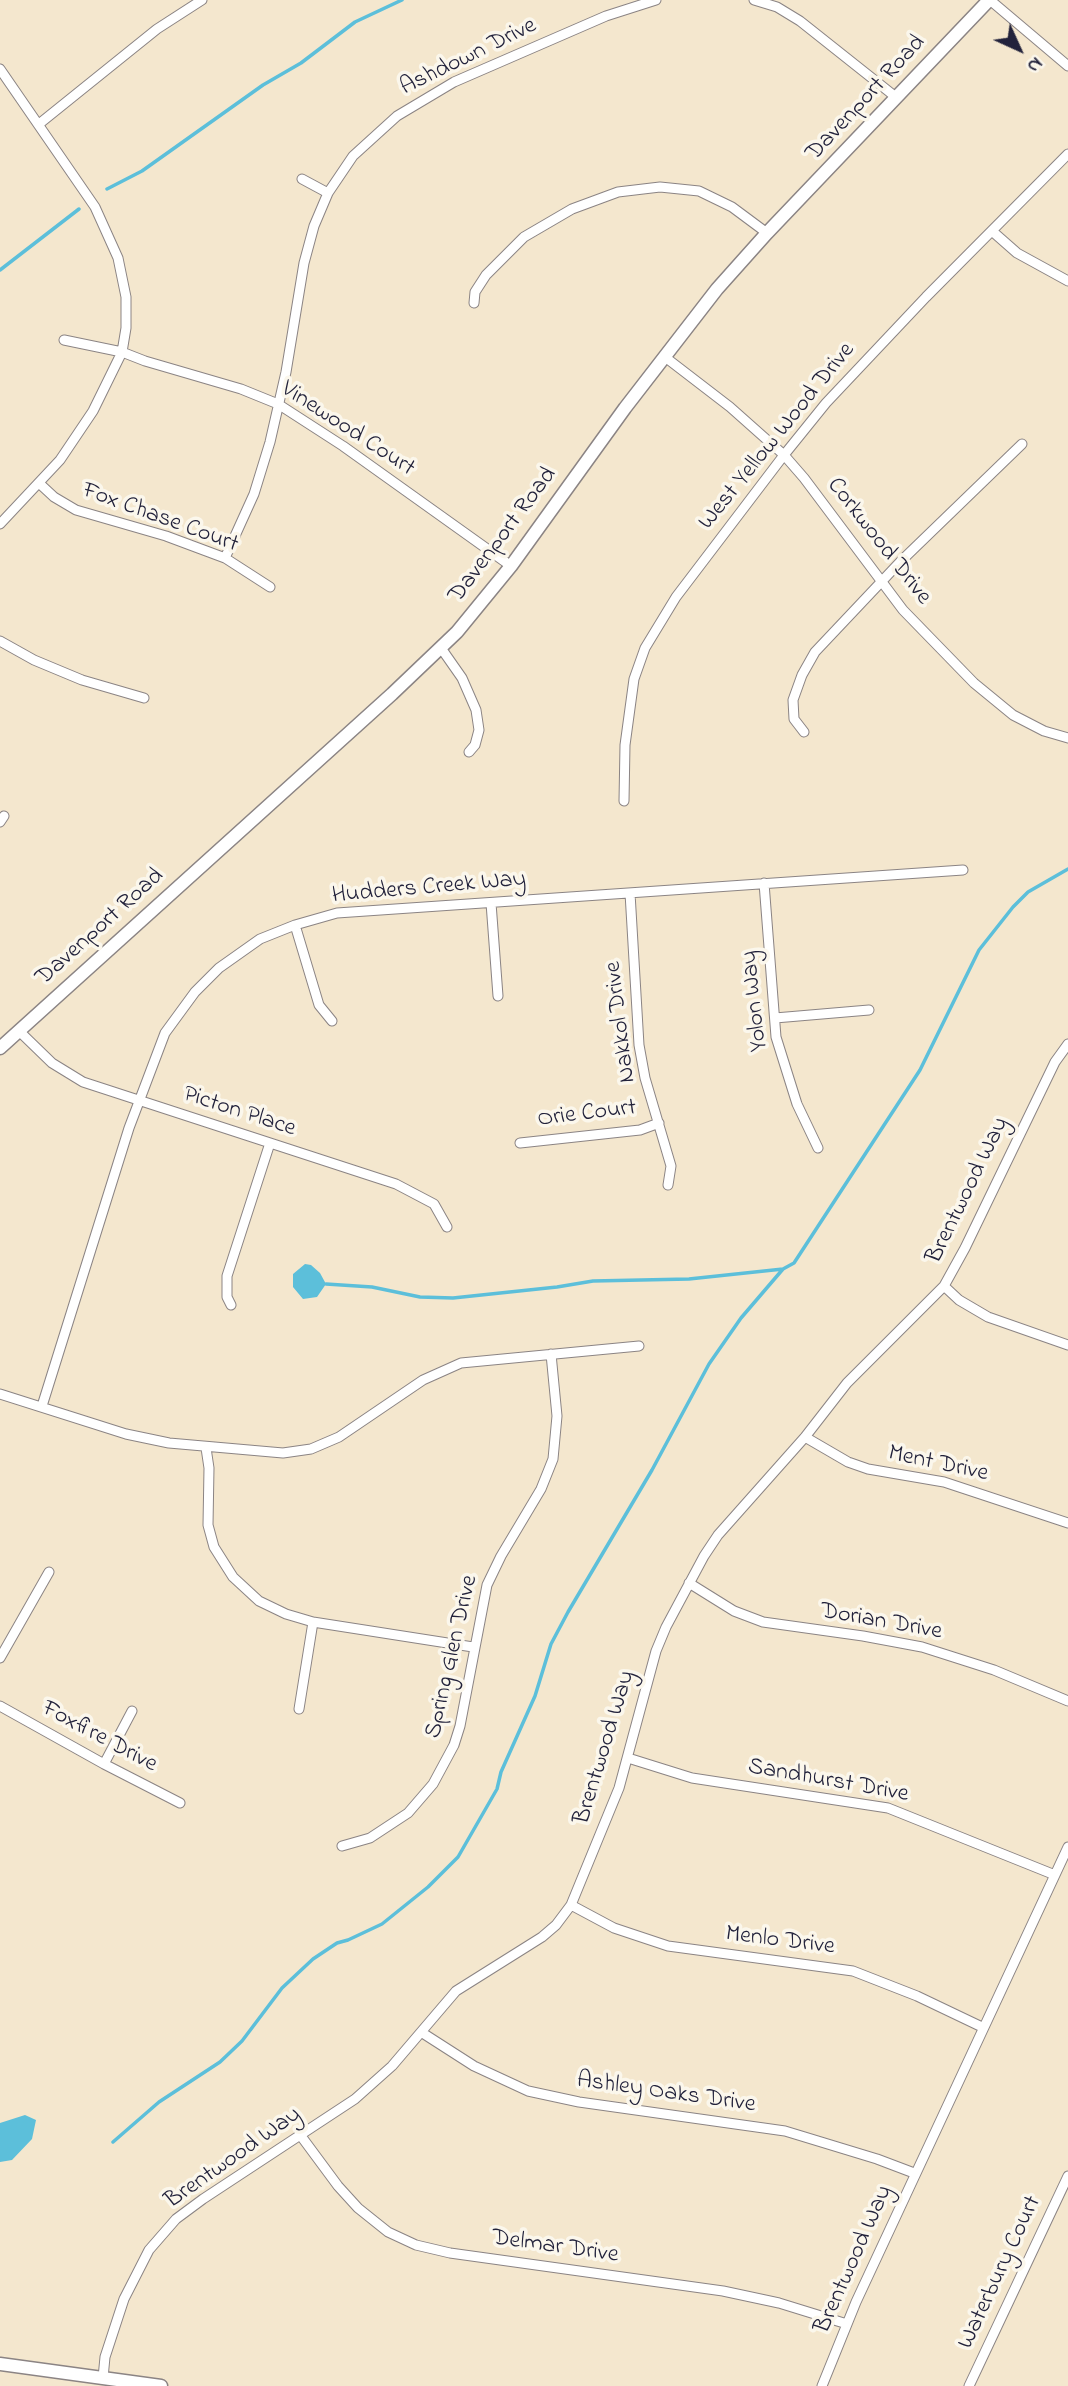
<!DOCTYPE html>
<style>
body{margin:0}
#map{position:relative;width:1068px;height:2386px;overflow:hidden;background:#f4e7ce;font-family:"Indie Flower",sans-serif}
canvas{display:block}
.north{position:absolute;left:984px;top:14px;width:70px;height:70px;-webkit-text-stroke:5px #fbf7ec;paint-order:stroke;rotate:135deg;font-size:19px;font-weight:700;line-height:28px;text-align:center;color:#22223b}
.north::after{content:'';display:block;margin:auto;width:24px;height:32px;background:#22223b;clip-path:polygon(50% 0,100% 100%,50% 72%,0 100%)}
</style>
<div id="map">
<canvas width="1068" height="2386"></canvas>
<div class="north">N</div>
</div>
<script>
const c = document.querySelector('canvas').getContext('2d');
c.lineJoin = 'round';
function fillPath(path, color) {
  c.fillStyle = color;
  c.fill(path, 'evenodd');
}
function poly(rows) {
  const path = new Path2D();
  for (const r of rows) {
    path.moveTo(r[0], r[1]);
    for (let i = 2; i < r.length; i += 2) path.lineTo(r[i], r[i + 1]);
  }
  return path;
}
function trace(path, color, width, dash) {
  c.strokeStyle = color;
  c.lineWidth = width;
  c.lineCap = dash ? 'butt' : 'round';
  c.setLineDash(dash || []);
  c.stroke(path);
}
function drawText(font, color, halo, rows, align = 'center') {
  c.font = font + ' "Indie Flower",sans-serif';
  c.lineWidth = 7;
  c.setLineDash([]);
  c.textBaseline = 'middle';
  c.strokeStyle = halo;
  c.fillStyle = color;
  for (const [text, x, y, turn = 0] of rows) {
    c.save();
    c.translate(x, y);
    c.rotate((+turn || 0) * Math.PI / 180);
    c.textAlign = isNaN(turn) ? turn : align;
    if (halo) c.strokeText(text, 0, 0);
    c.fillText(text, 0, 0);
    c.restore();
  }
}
fillPath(poly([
 [305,1264,311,1265,320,1273,326,1284,317,1297,303,1299,293,1287,293,1274],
 [25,2115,36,2120,32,2139,12,2160,0,2162,0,2123]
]), '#5cbfda');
trace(poly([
 [107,189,142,171,263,85,301,63,355,22,402,0],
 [0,270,79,209],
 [326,1284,372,1287,420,1297,453,1298,557,1287,593,1281,689,1279,783,1269,794,1263,920,1070,979,950,1013,907,1028,892,1068,869],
 [113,2142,159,2102,220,2062,242,2041,282,1988,313,1959,337,1943,348,1940,382,1924,428,1887,458,1857,497,1789,501,1772,535,1696,551,1644,568,1612,652,1470,709,1364,741,1318,783,1269]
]), '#5cbfda', 3.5);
const street = poly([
 [754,0,777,7,800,21,897,98],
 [990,0,1068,66],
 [0,69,95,207,118,258,126,297,126,328,122,352,93,411,60,460,0,524],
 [39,124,157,29,202,0],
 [302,179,328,193],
 [992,231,1017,253,1068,281],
 [474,303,475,292,486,275,524,237,572,209,618,192,660,187,699,191,732,207,767,233],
 [64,340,122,352,145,361,241,389,278,404,343,446,511,566],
 [665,357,730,407,784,455,804,478,903,610,974,683,1013,715,1044,731,1068,738],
 [40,484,54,497,76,510,166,536,225,558,270,587],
 [225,558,254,494,270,442,286,372,304,263,314,226,328,193,353,156,397,116,454,82,606,16,656,0],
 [0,641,34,660,82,680,144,698],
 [441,648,462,678,476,710,479,730,475,745,469,752],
 [804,732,794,719,793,700,802,675,815,652,900,562,1022,444],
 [624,801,625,745,634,679,645,648,676,597,784,455,826,403,926,297,1068,154],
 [0,822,4,816],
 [764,883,776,1037,797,1104,818,1148],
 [630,893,639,1045,645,1078,671,1166,668,1185],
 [491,903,498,996],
 [295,925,319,1005,332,1021],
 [775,1018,869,1010],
 [19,1031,52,1063,83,1082,396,1184,434,1204,447,1227],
 [520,1143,640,1130,659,1123],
 [944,1286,959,1300,988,1317,1068,1345],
 [231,1305,227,1297,227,1276,270,1143],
 [0,1394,126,1434,169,1443,283,1453,311,1449,339,1437,423,1380,461,1363,639,1346],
 [42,1406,129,1128,165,1033,195,992,219,968,260,939,295,925,337,913,963,870],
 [805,1437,848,1462,868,1469,944,1482,1068,1523],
 [206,1448,209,1468,208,1525,214,1547,233,1577,259,1601,286,1614,313,1622,473,1647],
 [689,1583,734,1611,763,1622,863,1636,922,1647,994,1670,1068,1701],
 [0,1658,49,1572],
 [0,1706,104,1764,180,1803],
 [299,1709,313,1622],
 [628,1758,692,1778,888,1808,1055,1875],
 [104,1764,132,1711],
 [342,1846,370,1838,408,1813,433,1784,454,1745,460,1726,487,1585,501,1556,541,1489,553,1459,557,1416,551,1354],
 [571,1905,614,1928,668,1946,853,1971,917,1996,982,2027],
 [421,2032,474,2066,528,2091,579,2102,785,2131,877,2159,914,2173],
 [301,2136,338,2186,358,2208,388,2232,416,2245,450,2253,723,2291,779,2303,847,2324],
 [103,2378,105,2357,124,2299,149,2250,176,2219,203,2199,355,2099,392,2066,456,1991,542,1937,556,1925,571,1905,619,1788,656,1651,666,1627,704,1556,718,1535,805,1437,847,1383,944,1286,965,1248,1055,1062,1068,1044],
 [822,2386,856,2302,1068,1847],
 [969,2386,1068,2176]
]);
const secondary = poly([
 [0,1048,392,694,457,632,511,566,625,408,717,289,767,233,989,0],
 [0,2364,161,2386]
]);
trace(street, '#8b8484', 11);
trace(secondary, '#8b8484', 15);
trace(street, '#fff', 9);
trace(secondary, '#fff', 12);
drawText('24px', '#22223b', '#fbf7ec', [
 ["Ashdown Drive",469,58,-26],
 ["Davenport Road",867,99,-47],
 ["Vinewood Court",347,430,33],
 ["West Yellow Wood Drive",778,437,-51],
 ["Fox Chase Court",160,519,20],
 ["Davenport Road",504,536,-53],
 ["Corkwood Drive",878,542,52],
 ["Hudders Creek Way",429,889,-5],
 ["Davenport Road",101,928,-42],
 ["Yolon Way",756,1001,-96],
 ["Nakkol Drive",622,1022,-97],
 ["Picton Place",239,1113,18],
 ["Orie Court",587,1115,-7],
 ["Brentwood Way",969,1191,-64],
 ["Ment Drive",938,1465,12],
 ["Dorian Drive",881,1623,10],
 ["Spring Glen Drive",453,1657,-77],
 ["Foxfire Drive",99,1738,28],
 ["Brentwood Way",606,1748,-73],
 ["Sandhurst Drive",828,1782,10],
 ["Menlo Drive",780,1942,7],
 ["Ashley Oaks Drive",666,2094,8],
 ["Brentwood Way",234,2159,-35],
 ["Delmar Drive",555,2248,8],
 ["Brentwood Way",855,2260,-66],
 ["Waterbury Court",1001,2273,-65]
]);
</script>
